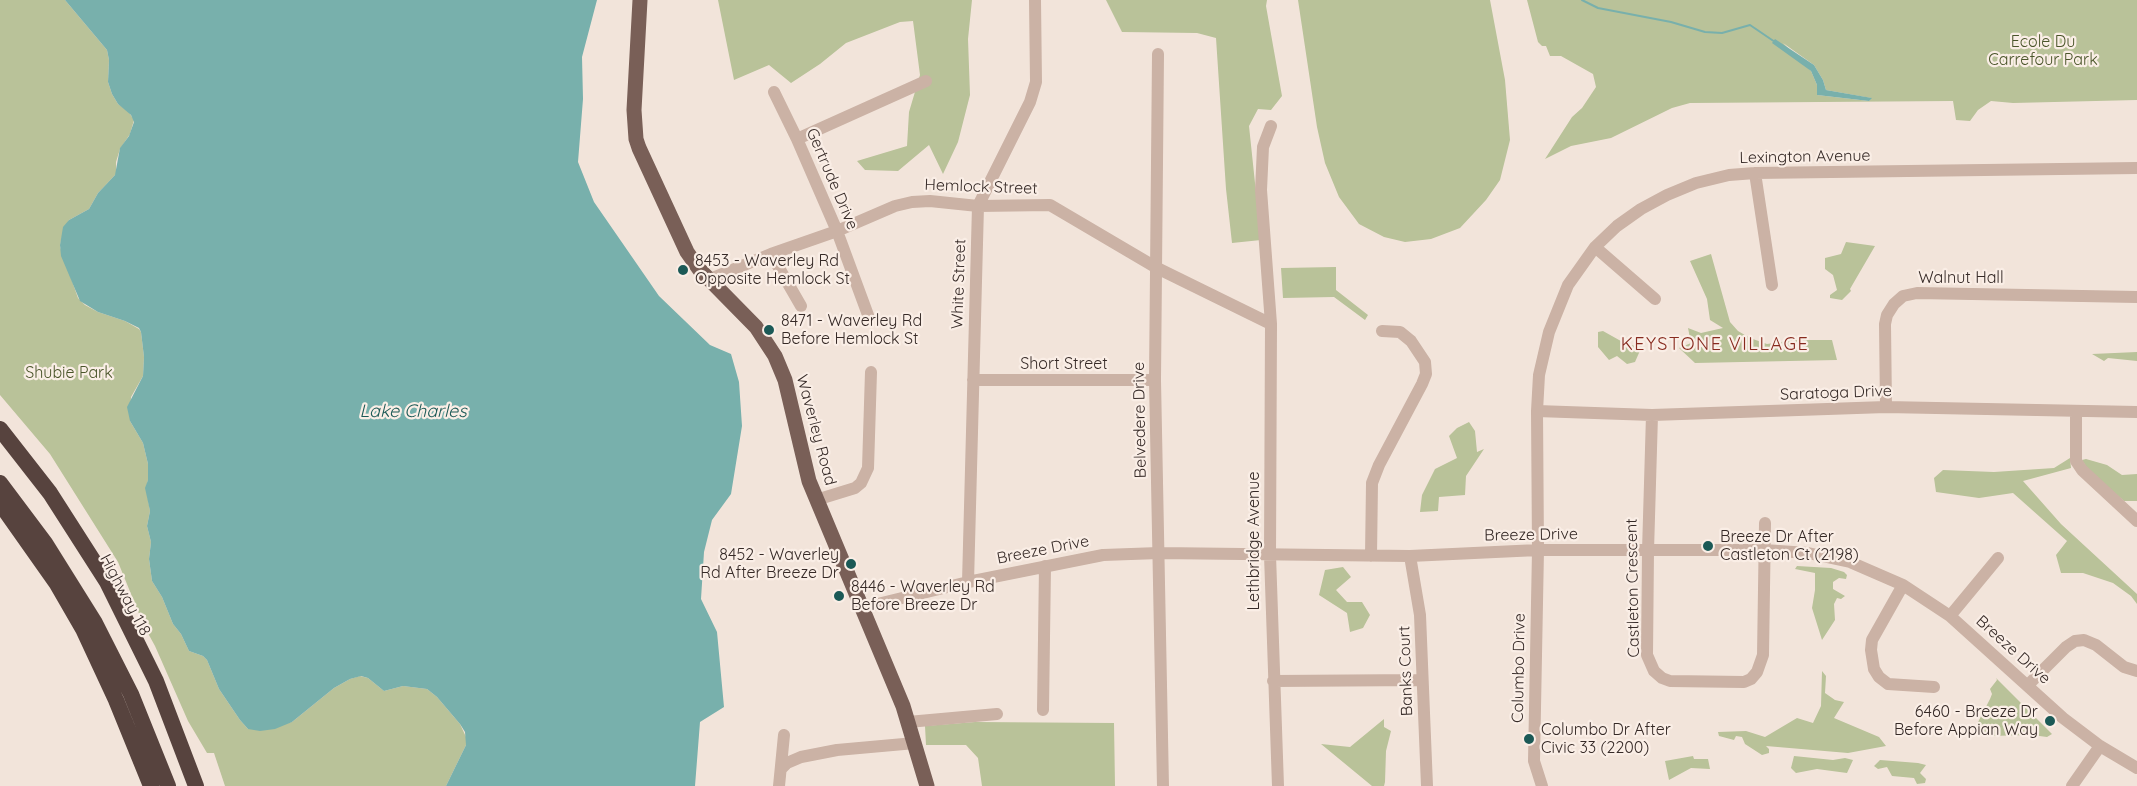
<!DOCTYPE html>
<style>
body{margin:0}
canvas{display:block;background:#f2e4da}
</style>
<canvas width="2137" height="786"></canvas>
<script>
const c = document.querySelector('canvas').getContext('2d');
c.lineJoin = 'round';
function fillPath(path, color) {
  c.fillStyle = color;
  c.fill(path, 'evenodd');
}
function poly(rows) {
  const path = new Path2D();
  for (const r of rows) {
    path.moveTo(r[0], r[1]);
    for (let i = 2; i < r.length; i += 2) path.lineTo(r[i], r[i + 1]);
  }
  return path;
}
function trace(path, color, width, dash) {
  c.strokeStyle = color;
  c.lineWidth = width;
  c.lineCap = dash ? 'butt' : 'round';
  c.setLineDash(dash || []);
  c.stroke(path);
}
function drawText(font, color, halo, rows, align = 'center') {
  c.font = font + ' Quicksand,sans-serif';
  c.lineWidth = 4.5;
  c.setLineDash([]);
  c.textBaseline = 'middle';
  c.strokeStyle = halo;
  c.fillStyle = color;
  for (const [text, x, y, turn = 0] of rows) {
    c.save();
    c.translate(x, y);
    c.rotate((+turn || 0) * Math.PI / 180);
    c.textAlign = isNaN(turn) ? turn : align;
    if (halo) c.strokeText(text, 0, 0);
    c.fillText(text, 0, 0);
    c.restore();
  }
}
fillPath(poly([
 [0,0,65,0,107,50,109,60,108,82,112,94,118,104,128,111,134,120,130,134,120,149,116,162,116,174,98,193,89,209,69,220,61,240,60,247,78,298,85,305,98,312,125,321,139,329,141,332,144,357,143,376,131,397,130,421,143,443,148,464,148,480,146,488,150,511,147,526,151,542,149,559,152,581,162,597,173,624,181,634,189,651,203,656,207,660,219,689,240,720,248,729,292,722,334,688,350,679,360,676,368,678,384,691,403,686,427,689,437,697,460,724,466,737,466,745,446,786,225,786,214,753,207,753,188,721,155,646,144,626,118,562,50,454,0,395],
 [718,0,972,0,968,39,970,95,958,142,943,174,929,145,898,171,865,170,857,161,907,146,909,112,920,75,913,21,900,22,846,43,820,64,791,83,769,65,734,80],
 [1106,0,1267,0,1266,6,1282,96,1271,110,1258,109,1249,126,1261,240,1232,243,1226,189,1216,38,1197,33,1122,32],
 [1298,0,1490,0,1505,80,1510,140,1500,180,1486,200,1460,228,1431,239,1405,242,1384,237,1359,224,1339,197,1325,163,1317,127],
 [1527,0,2137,0,2137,100,2013,103,1991,101,1978,110,1970,121,1956,120,1953,101,1690,103,1672,108,1611,138,1571,146,1545,159,1572,117,1582,108,1596,87,1593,74,1561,56,1550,56,1546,46,1542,46,1538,42],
 [1783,43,1814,65,1823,80,1826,90,1871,98,1869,101,1817,95,1817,85,1811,71],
 [1846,242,1875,246,1850,289,1851,291,1842,300,1830,298,1830,295,1837,290,1833,275,1825,269,1825,258,1841,254],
 [1711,254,1730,322,1738,331,1750,338,1767,344,1795,340,1832,340,1837,360,1695,363,1679,348,1691,343,1688,328,1701,333,1723,328,1710,320,1707,299,1690,261],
 [1336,267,1336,290,1368,315,1365,320,1334,297,1283,298,1281,268],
 [1603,331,1628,345,1642,346,1635,362,1627,364,1617,356,1609,360,1598,347,1598,332],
 [2137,352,2137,361,2108,358,2104,361,2092,354],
 [1469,422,1475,431,1477,452,1484,449,1466,476,1465,495,1439,497,1438,511,1420,512,1422,495,1435,469,1457,458,1449,436,1457,428],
 [2070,458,2071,468,2023,481,2061,524,2137,594,2137,604,2131,596,2113,583,2083,573,2061,573,2056,555,2067,541,2013,493,1979,498,1936,492,1934,478,1943,470,1994,472,2054,468],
 [2086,459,2107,465,2122,475,2137,474,2137,501,2124,501,2089,471,2082,460],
 [1797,566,1831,568,1844,572,1847,575,1846,579,1839,578,1833,582,1833,589,1845,596,1841,599,1837,598,1834,604,1835,620,1822,640,1812,608,1815,590,1815,573,1795,569],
 [1343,567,1351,577,1336,590,1347,602,1362,602,1370,615,1363,628,1350,632,1347,613,1319,595,1325,570],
 [1822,671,1826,676,1825,693,1835,700,1844,702,1834,718,1879,737,1886,746,1848,753,1766,746,1769,749,1769,753,1762,755,1745,744,1742,737,1736,736,1734,740,1719,736,1718,732,1746,731,1765,737,1797,718,1813,723,1821,706],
 [1996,678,2052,734,2047,737,2032,735,1989,736,1975,728,1990,699,1992,694,1990,689,1997,680],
 [1384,719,1384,727,1391,731,1386,751,1385,782,1384,786,1372,786,1321,744,1350,747],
 [975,722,1114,723,1115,786,982,786,978,758,966,745,926,745,925,726],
 [1693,756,1694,759,1708,759,1710,769,1691,768,1669,780,1665,761],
 [1794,756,1833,760,1845,758,1853,760,1847,773,1817,769,1796,773,1791,768],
 [1880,760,1918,763,1926,765,1920,773,1926,779,1925,783,1917,784,1914,778,1892,776,1887,767,1878,769,1874,766]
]), '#b9c299');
fillPath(poly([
 [65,0,597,0,582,57,583,99,578,162,594,202,659,296,710,345,731,354,739,382,742,426,731,494,712,520,704,552,701,599,717,632,724,707,700,722,695,786,446,786,466,745,465,732,460,724,437,697,427,689,403,686,384,691,368,678,361,676,350,679,334,688,292,722,275,729,260,731,248,729,240,720,219,689,207,660,203,656,189,651,181,634,173,624,162,597,152,581,149,559,151,542,147,526,150,511,145,488,148,480,148,464,143,443,130,421,127,407,143,376,144,357,141,332,139,328,125,321,98,312,80,301,61,256,60,245,63,227,69,220,89,209,98,193,115,175,120,148,129,136,134,122,131,115,118,104,112,94,108,82,109,60,107,50],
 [1775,39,1814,65,1823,80,1826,90,1872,98,1869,101,1817,95,1817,85,1811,71,1772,43]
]), '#78b0ac');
trace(poly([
 [1582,0,1598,8,1671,22,1705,32,1722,33,1750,25,1775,42]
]), '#78b0ac', 2);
trace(poly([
 [1158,54,1155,380,1163,786],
 [774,92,797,139,837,231,868,315],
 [1271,126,1263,147,1261,190,1271,324,1270,555,1278,786],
 [797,139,926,81],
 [1755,173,1772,285],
 [1595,247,1655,299],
 [771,254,801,306],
 [710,279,771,254,837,231,895,206,912,202,930,201,978,206,1050,205,1157,268,1271,324],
 [973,380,1155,380],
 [1886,407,1885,324,1887,315,1894,304,1903,296,1917,293,2137,297],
 [1537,411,1652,415,1886,407,2137,412],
 [2076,412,2076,461,2082,470,2137,521],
 [1652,415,1648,551,1647,655,1654,671,1662,678,1670,681,1744,682,1751,679,1757,672,1763,655,1765,523],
 [816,500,855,488,861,483,868,468,871,372],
 [1371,556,1372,483,1379,465,1422,384,1426,374,1425,362,1411,341,1400,332,1382,331],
 [1410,556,1420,615,1427,786],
 [968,582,978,206,1030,102,1036,82,1035,0],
 [1903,585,1872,640,1871,650,1874,669,1879,677,1888,684,1934,687],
 [861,608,968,582,1103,555,1159,553,1410,556,1538,550,1764,550,1808,553,1850,562,1903,585,1950,616,2063,718,2100,746,2137,768],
 [1950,616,1998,558],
 [1273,681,1422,680],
 [2028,685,2066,647,2075,641,2084,640,2096,645,2124,667,2137,671],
 [1043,710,1045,566],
 [908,722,997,714],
 [781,769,787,763,801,757,837,750,915,743],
 [779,786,784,735],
 [1542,786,1534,761,1538,550,1537,411,1539,375,1549,332,1568,285,1595,247,1617,226,1641,209,1667,195,1696,183,1729,175,1755,173,2137,168],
 [2072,786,2100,746]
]), '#cbb2a5', 12);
trace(poly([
 [640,0,634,110,636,139,639,148,687,252,699,269,756,327,775,356,785,380,809,481,903,706,927,786]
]), '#795f57', 15);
trace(poly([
 [0,429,50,493,107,582,156,681,196,786],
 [0,483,45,543,95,623,131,694,168,786],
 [0,503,57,584,83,629,116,700,151,786]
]), '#57433e', 16);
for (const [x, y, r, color] of [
 [683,270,6,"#1b5956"],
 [769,330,6,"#1b5956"],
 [1708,546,6,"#1b5956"],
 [851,564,6,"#1b5956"],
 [839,596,6,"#1b5956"],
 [2050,721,6,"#1b5956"],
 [1529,739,6,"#1b5956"]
]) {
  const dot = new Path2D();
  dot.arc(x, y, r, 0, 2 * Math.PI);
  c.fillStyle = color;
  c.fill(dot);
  trace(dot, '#faeee6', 2);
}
drawText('16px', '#4a552a', '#faeee6', [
 ["Ecole Du",2043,42],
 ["Carrefour Park",2043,60],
 ["Shubie Park",69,373]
]);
drawText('16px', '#362a27', '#faeee6', [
 ["Lexington Avenue",1805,157,-1],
 ["Gertrude Drive",832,179,67],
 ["Hemlock Street",981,187,2],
 ["Walnut Hall",1961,278],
 ["White Street",959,284,-88],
 ["Short Street",1064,364],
 ["Saratoga Drive",1836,393,-2],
 ["Belvedere Drive",1140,420,-91],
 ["Waverley Road",816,430,75],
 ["Breeze Drive",1531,535,-1],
 ["Lethbridge Avenue",1254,541,-90],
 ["Breeze Drive",1043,550,-11],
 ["Castleton Crescent",1633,588,-91],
 ["Highway 118",125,595,62],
 ["Breeze Drive",2013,650,42],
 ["Columbo Drive",1519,668,-89],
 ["Banks Court",1406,671,-92]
]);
drawText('16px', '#362a27', '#faeee6', [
 ["8453 - Waverley Rd",695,261],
 ["Opposite Hemlock St",695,279],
 ["8471 - Waverley Rd",781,321],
 ["Before Hemlock St",781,339],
 ["Breeze Dr After",1720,537],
 ["Castleton Ct (2198)",1720,555],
 ["8452 - Waverley",839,555,"right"],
 ["Rd After Breeze Dr",839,573,"right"],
 ["8446 - Waverley Rd",851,587],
 ["Before Breeze Dr",851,605],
 ["6460 - Breeze Dr",2038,712,"right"],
 ["Before Appian Way",2038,730,"right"],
 ["Columbo Dr After",1541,730],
 ["Civic 33 (2200)",1541,748]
], 'left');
c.letterSpacing = '1.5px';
drawText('18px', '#872a1e', '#faeee6', [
 ["KEYSTONE VILLAGE",1715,345]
]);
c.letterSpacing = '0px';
drawText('italic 18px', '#1b5956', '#faeee6', [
 ["Lake Charles",413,412]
]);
</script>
